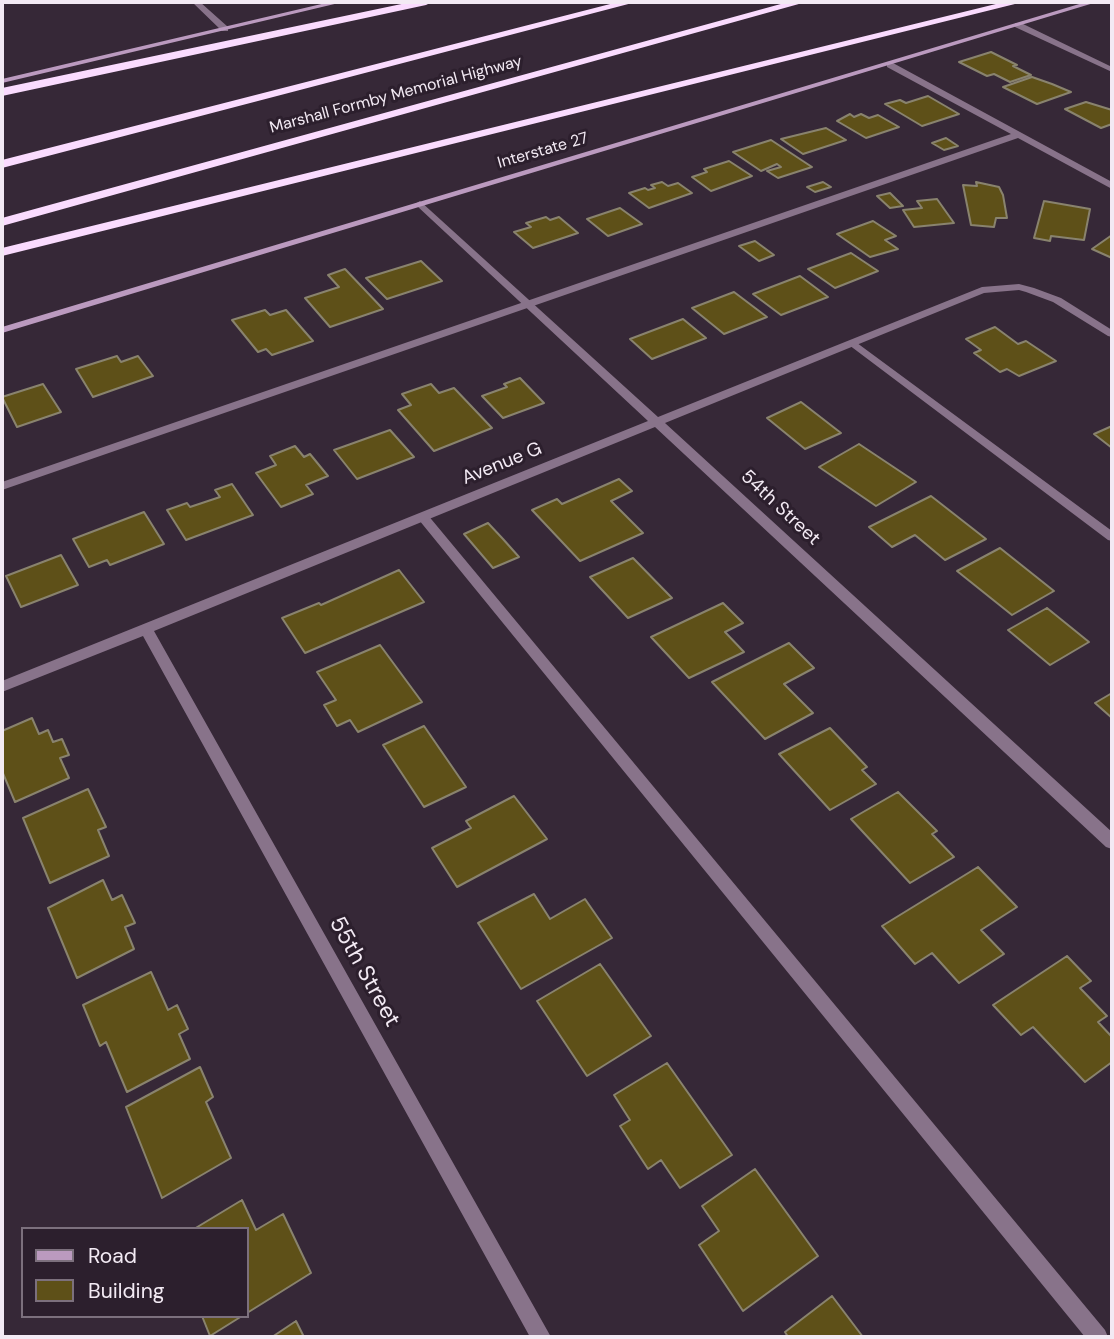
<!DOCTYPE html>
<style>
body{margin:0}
#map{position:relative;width:1114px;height:1339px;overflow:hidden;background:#362837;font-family:"DM Sans",sans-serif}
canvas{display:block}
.frame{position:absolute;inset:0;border:4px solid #f3eaf4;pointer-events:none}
.legend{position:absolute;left:21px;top:1227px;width:228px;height:91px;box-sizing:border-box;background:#2c1f2d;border:2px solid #7c707d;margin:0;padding:9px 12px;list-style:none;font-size:21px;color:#f3eaf4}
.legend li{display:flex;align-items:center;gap:14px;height:35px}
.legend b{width:35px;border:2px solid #7c707d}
</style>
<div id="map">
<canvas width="1114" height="1339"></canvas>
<div class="frame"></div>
<ul class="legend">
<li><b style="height:9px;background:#bb9abf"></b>Road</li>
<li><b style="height:19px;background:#5e5018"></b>Building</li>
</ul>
</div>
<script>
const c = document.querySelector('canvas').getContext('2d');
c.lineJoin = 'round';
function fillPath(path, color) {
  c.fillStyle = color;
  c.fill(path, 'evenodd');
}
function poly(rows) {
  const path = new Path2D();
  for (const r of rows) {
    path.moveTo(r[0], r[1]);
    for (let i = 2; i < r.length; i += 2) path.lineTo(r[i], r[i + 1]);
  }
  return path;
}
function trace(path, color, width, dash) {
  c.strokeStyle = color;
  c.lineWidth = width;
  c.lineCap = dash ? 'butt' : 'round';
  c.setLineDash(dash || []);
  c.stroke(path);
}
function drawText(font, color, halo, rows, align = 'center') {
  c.font = font + ' "DM Sans",sans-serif';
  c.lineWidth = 6;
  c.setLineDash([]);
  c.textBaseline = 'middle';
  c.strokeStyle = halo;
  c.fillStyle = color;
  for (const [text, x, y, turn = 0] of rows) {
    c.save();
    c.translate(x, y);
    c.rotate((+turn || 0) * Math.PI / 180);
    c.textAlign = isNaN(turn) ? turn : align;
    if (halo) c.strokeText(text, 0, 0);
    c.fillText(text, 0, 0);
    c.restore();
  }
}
const building = poly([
 [991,52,1017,65,1013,66,1031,75,1010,82,994,74,987,76,959,62,991,52],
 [1032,77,1052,84,1071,92,1037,104,1003,87,1032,77],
 [928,96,959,114,922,126,885,104,900,100,906,103,928,96],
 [1086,102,1112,110,1112,124,1101,128,1065,109,1086,102],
 [850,114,854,117,861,114,869,118,878,115,899,127,866,138,837,121,850,114],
 [826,128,846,140,803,154,781,139,826,128],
 [946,138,958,146,944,150,932,143,946,138],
 [771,140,812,167,778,178,767,171,781,167,777,164,761,171,733,152,771,140],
 [729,161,752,176,711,191,692,177,707,172,704,169,729,161],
 [662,182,668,186,678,183,692,193,649,208,629,193,645,188,648,190,655,188,651,185,662,182],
 [823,182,831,187,815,192,807,187,823,182],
 [976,182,999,187,1003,195,1007,218,996,218,994,227,971,225,963,185,977,186,976,182],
 [890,193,903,206,890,208,877,196,890,193],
 [937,199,954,223,914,227,903,210,922,208,917,201,937,199],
 [1044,201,1090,209,1084,240,1051,236,1050,241,1034,238,1044,201],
 [620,208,642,224,608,236,587,219,620,208],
 [546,217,550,220,559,217,578,233,533,248,514,232,531,227,526,223,546,217],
 [873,221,896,236,885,240,898,249,870,257,837,234,873,221],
 [1112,235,1112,258,1092,249,1112,235],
 [755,241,774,255,759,261,739,246,755,241],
 [851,253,878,271,835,288,808,269,851,253],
 [421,261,442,281,387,299,366,278,421,261],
 [345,269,383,309,330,327,305,298,339,287,328,275,345,269],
 [800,276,828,297,781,315,753,294,800,276],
 [734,292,767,317,724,334,692,308,734,292],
 [265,310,270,315,286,310,313,341,272,355,266,349,258,352,232,320,265,310],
 [683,319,706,338,652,359,630,339,683,319],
 [995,327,1018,344,1026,341,1056,361,1019,376,1007,369,1000,372,974,353,981,350,966,339,995,327],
 [117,356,121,362,138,356,153,376,93,397,76,369,117,356],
 [520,378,544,403,503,418,482,396,507,387,504,384,520,378],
 [43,384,61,412,17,427,2,397,43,384],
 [431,384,439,393,454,388,492,428,434,451,398,410,411,405,402,394,431,384],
 [801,402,841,433,805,449,767,418,801,402],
 [1112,426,1112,448,1094,434,1112,426],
 [390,430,414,457,357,479,334,450,390,430],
 [859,444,916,482,876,506,819,467,859,444],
 [295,446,304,457,310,454,328,476,306,485,313,494,281,507,256,473,276,465,270,456,295,446],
 [619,479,632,491,611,501,643,533,580,561,532,510,557,499,562,504,619,479],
 [232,484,253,515,186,540,167,510,187,503,190,507,220,497,215,490,232,484],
 [931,496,986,539,945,560,915,535,892,547,869,527,931,496],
 [144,512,164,544,110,565,107,560,89,567,73,539,144,512],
 [488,523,503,539,519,557,493,568,464,534,488,523],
 [1000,548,1054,591,1012,615,957,571,1000,548],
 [61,555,78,585,21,607,6,576,61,555],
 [633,558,672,598,628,618,590,577,633,558],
 [399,570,424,602,305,653,282,618,319,603,321,605,399,570],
 [723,603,743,623,725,632,744,652,689,678,651,637,723,603],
 [1047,608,1089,642,1050,665,1008,630,1047,608],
 [789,643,814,668,784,684,813,713,765,739,712,682,789,643],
 [380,645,422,702,358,732,350,720,337,726,324,705,336,700,317,672,380,645],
 [1112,693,1112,718,1095,703,1112,693],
 [32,718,39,734,48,730,53,742,62,739,69,755,60,758,69,778,15,802,2,771,2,731,32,718],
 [424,726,466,787,424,807,383,745,424,726],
 [830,728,867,767,862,770,876,784,830,810,779,754,830,728],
 [88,789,106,827,98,830,109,856,50,883,23,818,88,789],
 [898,792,937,831,932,834,954,857,910,883,851,819,898,792],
 [514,796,547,839,457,887,432,848,471,828,466,821,514,796],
 [978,867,1017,907,981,930,1004,954,959,983,932,953,915,964,882,926,978,867],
 [103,880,112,900,122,895,135,923,125,927,134,949,77,978,48,908,103,880],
 [534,894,550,919,585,899,612,938,521,989,478,923,534,894],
 [1067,956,1091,981,1080,988,1107,1016,1098,1022,1112,1037,1112,1062,1085,1082,1033,1027,1021,1035,993,1005,1067,956],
 [600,964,651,1036,587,1076,537,1001,600,964],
 [151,972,168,1010,177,1005,188,1029,179,1034,190,1059,127,1092,106,1042,100,1046,83,1005,151,972],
 [667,1063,732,1155,680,1188,661,1160,648,1169,620,1126,630,1120,614,1095,667,1063],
 [200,1067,213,1097,206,1102,231,1158,162,1198,126,1107,200,1067],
 [755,1169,818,1256,743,1311,699,1245,719,1231,702,1206,755,1169],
 [242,1200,256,1230,283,1214,311,1273,247,1313,247,1229,194,1229,242,1200],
 [832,1296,863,1337,788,1337,785,1332,832,1296],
 [202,1316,242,1316,210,1336,202,1316],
 [296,1321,304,1337,272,1337,296,1321]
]);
fillPath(building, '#5e5018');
trace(building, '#89836e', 2);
fillPath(poly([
 [887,63,893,63,1112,182,1112,189,1018,138,2,490,2,482,1011,134,887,67,887,63],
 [853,340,1112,531,1112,541,1108,540,849,345,848,343,853,340],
 [423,513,427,514,1105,1330,1108,1337,1085,1337,419,520,417,517,419,514,423,513]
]), '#88738a');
fillPath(poly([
 [192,2,200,2,228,27,228,31,222,31,192,2],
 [1015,23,1021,23,1112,67,1112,72,1015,27,1015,23],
 [420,201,658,417,982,287,1019,284,1034,288,1061,298,1112,330,1112,337,1108,336,1053,302,1026,292,1019,290,984,293,665,423,1112,832,1112,849,1106,847,655,427,154,631,551,1337,530,1337,143,636,2,692,2,681,648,421,417,206,415,204,420,201]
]), '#88738a');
fillPath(poly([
 [330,2,343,2,2,83,2,79,330,2],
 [1086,2,1097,2,2,333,2,327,1086,2]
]), '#bb9abf');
fillPath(poly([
 [411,2,432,2,426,5,2,96,2,88,411,2],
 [618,2,636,2,2,168,2,160,618,2],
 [788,2,806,2,2,226,2,218,788,2],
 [1004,2,1023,2,2,256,2,248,1004,2]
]), '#fadbfe');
drawText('16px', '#f3eaf4', '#2c1f2d', [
 ["Marshall Formby Memorial Highway",396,95,-15],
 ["Interstate 27",543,151,-16]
]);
drawText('19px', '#f3eaf4', '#2c1f2d', [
 ["Avenue G",502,464,-22],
 ["54th Street",780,508,43]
]);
drawText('23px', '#f3eaf4', '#2c1f2d', [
 ["55th Street",364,972,61]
]);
</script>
